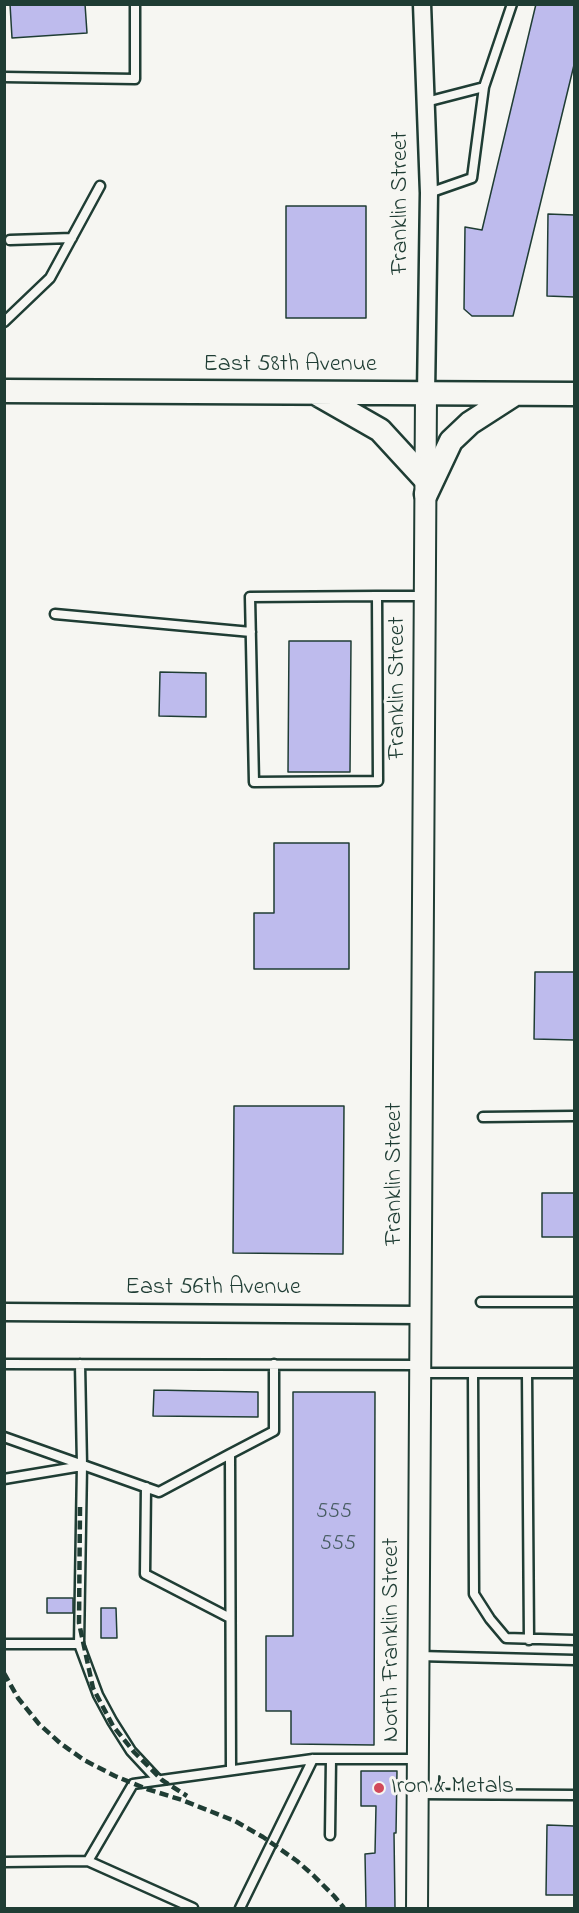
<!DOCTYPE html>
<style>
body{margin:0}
#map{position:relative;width:579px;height:1913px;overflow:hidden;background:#f6f6f2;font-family:"Indie Flower",sans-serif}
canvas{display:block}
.frame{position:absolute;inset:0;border:6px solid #1f3d34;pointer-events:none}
</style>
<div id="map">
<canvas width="579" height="1913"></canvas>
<div class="frame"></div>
</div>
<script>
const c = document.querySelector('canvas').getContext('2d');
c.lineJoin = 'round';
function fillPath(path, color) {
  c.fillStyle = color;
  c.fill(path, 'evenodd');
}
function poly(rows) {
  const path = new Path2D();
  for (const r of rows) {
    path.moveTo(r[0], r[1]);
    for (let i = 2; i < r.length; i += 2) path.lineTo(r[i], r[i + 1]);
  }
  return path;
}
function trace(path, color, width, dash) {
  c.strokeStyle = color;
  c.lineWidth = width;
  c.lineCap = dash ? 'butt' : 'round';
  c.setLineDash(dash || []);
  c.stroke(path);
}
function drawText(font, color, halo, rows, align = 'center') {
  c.font = font + ' "Indie Flower",sans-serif';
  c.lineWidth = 6;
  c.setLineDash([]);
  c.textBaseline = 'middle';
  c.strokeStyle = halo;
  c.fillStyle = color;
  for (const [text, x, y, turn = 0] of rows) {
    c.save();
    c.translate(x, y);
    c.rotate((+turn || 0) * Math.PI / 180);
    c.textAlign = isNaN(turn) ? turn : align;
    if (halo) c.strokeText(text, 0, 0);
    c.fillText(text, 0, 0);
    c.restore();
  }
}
const building = poly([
 [10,4,85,4,87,33,12,38,10,4],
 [536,4,574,4,574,65,513,316,472,316,464,309,465,227,482,230,536,4],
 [286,206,366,206,366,318,286,318,286,206],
 [548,214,574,215,574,297,547,296,548,214],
 [289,641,351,641,350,772,288,772,289,641],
 [160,672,206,673,206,717,159,716,160,672],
 [274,843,349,843,349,969,254,969,254,913,274,913,274,843],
 [535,972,574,972,574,1040,534,1039,535,972],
 [234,1106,344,1106,343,1254,233,1253,234,1106],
 [542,1193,574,1193,574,1237,542,1237,542,1193],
 [154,1390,258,1392,258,1417,153,1416,154,1390],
 [293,1392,375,1392,374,1745,291,1744,291,1711,266,1711,266,1636,293,1636,293,1392],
 [47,1598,73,1598,73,1613,47,1613,47,1598],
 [101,1608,116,1608,117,1638,101,1638,101,1608],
 [361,1771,397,1771,396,1833,394,1833,395,1908,366,1908,365,1854,375,1853,376,1806,361,1806,361,1771],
 [547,1825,574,1826,574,1895,546,1895,547,1825]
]);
fillPath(building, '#bebbed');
trace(building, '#1f3d34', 1.5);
const service = poly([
 [4,77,135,79,135,4],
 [426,102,484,87,512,4],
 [429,193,472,178,484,87],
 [10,240,72,238],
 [4,322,50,278,100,186],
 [377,596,378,781,254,782,250,597,377,596,424,596],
 [55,614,251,632],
 [483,1117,574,1116],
 [481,1302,574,1302],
 [4,1364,420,1365],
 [80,1364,82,1465,79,1644,98,1695,112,1721,131,1751,158,1780],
 [421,1373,574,1373],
 [473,1373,474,1594,490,1619,506,1638,574,1640],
 [527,1373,529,1640],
 [4,1437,159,1492,230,1454],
 [4,1479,82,1466],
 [146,1487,145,1574,230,1618],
 [4,1644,79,1644],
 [419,1656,574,1660],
 [231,1770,230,1454,274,1431,274,1364],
 [418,1794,574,1795],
 [330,1835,331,1759],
 [88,1861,133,1784,313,1759,418,1759],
 [4,1862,88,1861,193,1908],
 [240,1908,313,1759]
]);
const minor = poly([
 [422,4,429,193,426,394],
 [4,1312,421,1315]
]);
const tertiary = poly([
 [417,1908,426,394]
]);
const secondary = poly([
 [4,391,574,394],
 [317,394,380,430,426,480],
 [426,494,451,441,470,423,515,394]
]);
trace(service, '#1f3d34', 13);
trace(minor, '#1f3d34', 21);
trace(tertiary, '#1f3d34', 24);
trace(secondary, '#1f3d34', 27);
trace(service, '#f6f6f2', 8);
trace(minor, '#f6f6f2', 16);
trace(tertiary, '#f6f6f2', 20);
trace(secondary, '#f6f6f2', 22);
trace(poly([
 [80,1507,79,1623,93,1688,113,1726,134,1752,162,1780,187,1796],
 [4,1673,18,1698,39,1724,60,1743,84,1760,115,1776,147,1789,182,1800,235,1821,263,1837,297,1861,313,1875,334,1896,344,1908]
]), '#1f3d34', 4.5, [9, 4.5]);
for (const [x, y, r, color] of [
 [379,1788,6,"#d1495b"]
]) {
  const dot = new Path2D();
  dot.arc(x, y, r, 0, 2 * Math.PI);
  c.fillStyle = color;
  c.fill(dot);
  trace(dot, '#f6f6f2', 2);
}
drawText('21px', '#475c62', null, [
 ["555",334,1514],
 ["555",338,1546]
]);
drawText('24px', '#1f3d34', '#f6f6f2', [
 ["Franklin Street",402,203,-90],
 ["East 58th Avenue",290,366],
 ["Franklin Street",399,688,-90],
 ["Franklin Street",396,1174,-90],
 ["East 56th Avenue",213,1289],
 ["North Franklin Street",393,1640,-90]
]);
drawText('24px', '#1f3d34', '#f6f6f2', [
 ["Iron & Metals",391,1788]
], 'left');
</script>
